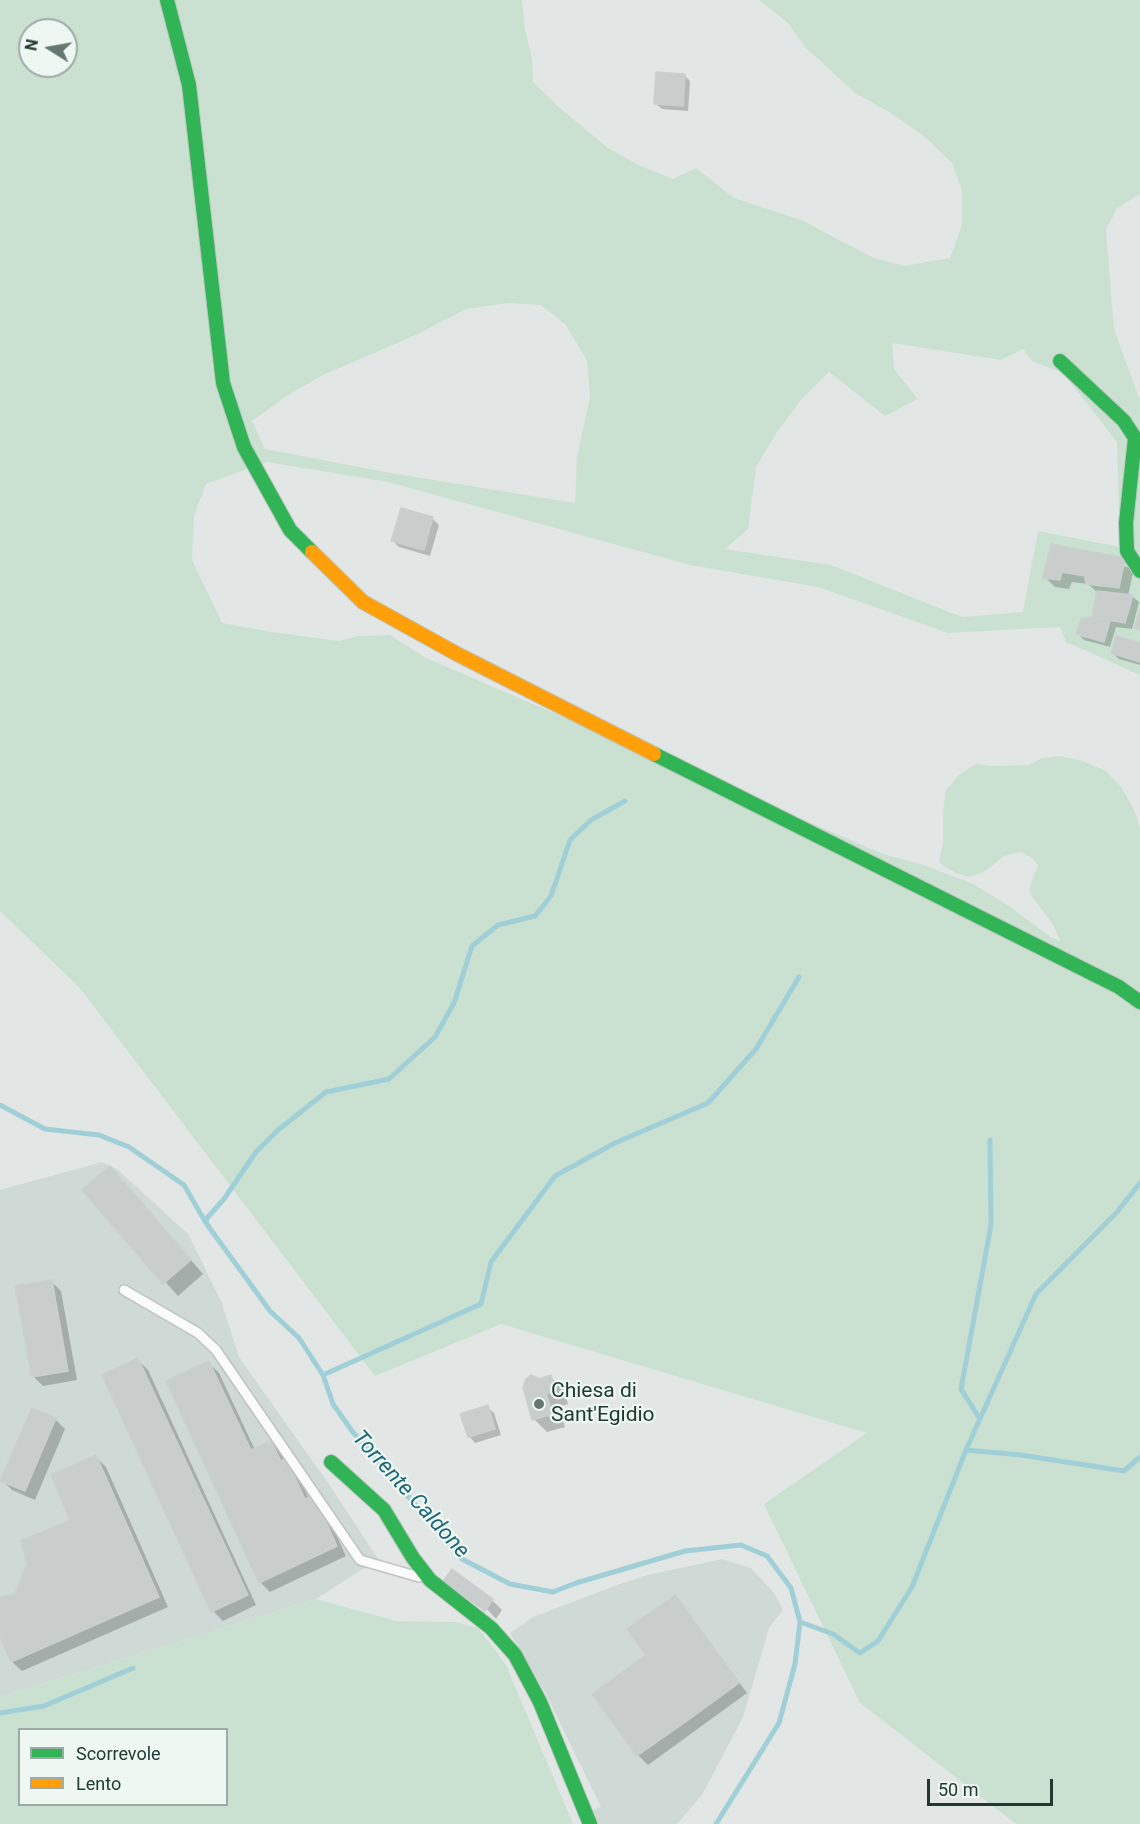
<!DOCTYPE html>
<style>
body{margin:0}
#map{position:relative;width:1140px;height:1824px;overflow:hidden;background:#e2e7e5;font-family:Roboto,sans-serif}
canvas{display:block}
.legend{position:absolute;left:18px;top:1728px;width:210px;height:78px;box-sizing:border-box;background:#eff7f3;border:2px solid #9caba6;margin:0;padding:8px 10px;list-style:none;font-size:18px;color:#203a33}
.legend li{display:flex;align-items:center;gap:12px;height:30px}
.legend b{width:30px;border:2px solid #9caba6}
.north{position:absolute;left:18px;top:18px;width:60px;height:60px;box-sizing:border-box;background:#eff7f3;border:2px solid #9caba6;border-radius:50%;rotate:281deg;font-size:16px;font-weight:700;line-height:24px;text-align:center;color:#203a33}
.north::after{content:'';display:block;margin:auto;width:21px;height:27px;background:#647771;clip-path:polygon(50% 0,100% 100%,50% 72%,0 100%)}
.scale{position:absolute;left:927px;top:1779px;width:126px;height:27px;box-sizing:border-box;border:3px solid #203a33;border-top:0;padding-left:8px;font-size:18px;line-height:21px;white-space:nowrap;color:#203a33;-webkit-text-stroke:4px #eff7f3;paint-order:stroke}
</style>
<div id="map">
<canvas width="1140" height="1824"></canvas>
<ul class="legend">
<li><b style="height:8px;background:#30b455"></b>Scorrevole</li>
<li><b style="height:8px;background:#ff9f0a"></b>Lento</li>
</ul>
<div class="north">N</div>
<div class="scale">50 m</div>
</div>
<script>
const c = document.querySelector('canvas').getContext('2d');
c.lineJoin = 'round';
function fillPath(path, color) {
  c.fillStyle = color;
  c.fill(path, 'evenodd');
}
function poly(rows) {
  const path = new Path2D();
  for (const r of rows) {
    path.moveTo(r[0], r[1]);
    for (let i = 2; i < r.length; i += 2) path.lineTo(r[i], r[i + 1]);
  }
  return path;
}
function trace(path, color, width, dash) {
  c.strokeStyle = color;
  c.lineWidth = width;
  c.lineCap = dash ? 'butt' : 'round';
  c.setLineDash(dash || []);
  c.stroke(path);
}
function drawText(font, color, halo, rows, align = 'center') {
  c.font = font + ' Roboto,sans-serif';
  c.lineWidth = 4.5;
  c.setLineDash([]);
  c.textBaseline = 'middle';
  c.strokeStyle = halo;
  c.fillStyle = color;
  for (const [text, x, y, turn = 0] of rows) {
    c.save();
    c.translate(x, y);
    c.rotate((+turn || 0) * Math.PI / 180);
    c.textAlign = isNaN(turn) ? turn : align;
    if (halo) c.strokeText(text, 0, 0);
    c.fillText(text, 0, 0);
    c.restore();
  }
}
fillPath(poly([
 [102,1162,118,1170,188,1234,221,1301,239,1357,328,1483,378,1559,316,1599,0,1697,0,1190],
 [722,1559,751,1568,774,1593,783,1610,769,1628,743,1717,702,1795,677,1824,595,1824,589,1812,601,1807,546,1694,510,1633,533,1617,620,1584,648,1575]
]), '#cfd9d5');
fillPath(poly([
 [0,0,522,0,525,30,532,58,533,82,560,108,608,148,641,166,673,179,696,168,734,198,801,220,874,258,904,266,950,258,962,225,962,191,953,164,924,136,889,112,855,93,805,47,788,23,759,0,1140,0,1140,194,1117,208,1106,230,1114,329,1140,400,1140,675,1066,642,1060,627,948,633,818,587,690,565,388,482,267,462,206,484,194,516,192,560,222,623,272,632,339,641,358,636,390,635,426,658,484,683,883,854,924,865,973,884,1009,906,1052,938,1060,941,1053,924,1032,897,1029,889,1038,865,1032,858,1021,852,1004,856,984,872,969,877,956,873,945,867,939,861,943,842,943,811,946,790,960,774,976,764,991,766,1029,765,1042,758,1060,756,1080,760,1106,771,1122,788,1136,814,1140,828,1140,1824,1016,1824,860,1703,764,1504,867,1433,501,1324,375,1376,79,987,0,911],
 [30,30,66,30,66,66,30,66],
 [509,303,541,305,566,325,587,361,590,397,577,457,575,503,391,473,265,449,252,421,288,395,323,375,418,334,466,309],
 [892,343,1001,360,1023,349,1032,361,1063,373,1117,442,1120,547,1038,531,1023,612,962,617,831,565,725,549,748,529,756,467,777,432,801,400,829,372,885,416,918,399,894,369],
 [316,1599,396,1621,455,1622,478,1628,506,1665,573,1824,0,1824,0,1697],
 [20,1730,226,1730,226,1804,20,1804]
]), '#cae1d1');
fillPath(poly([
 [684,75,690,81,688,111,662,109,655,103],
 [433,519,439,525,430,556,399,547,393,541],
 [1052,546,1134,569,1128,596,1132,596,1139,602,1132,629,1116,627,1110,647,1084,640,1078,634,1094,619,1098,593,1088,584,1072,582,1069,589,1055,587,1045,577],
 [1140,645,1140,665,1119,659,1112,652],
 [123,1181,203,1274,178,1296,84,1190],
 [51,1281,61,1291,77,1380,43,1386,33,1376],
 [138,1360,148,1370,256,1605,223,1621,213,1611],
 [209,1363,219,1373,255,1450,271,1442,281,1452,285,1461,296,1470,309,1499,323,1507,346,1556,270,1592,260,1582],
 [551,1377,564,1390,568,1404,558,1407,565,1427,547,1432,534,1419,539,1381],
 [487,1407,494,1413,501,1435,475,1443,469,1436],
 [55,1419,65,1429,35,1500,12,1490,2,1480],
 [96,1457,106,1467,168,1607,22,1671,12,1662,0,1634,0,1598,16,1595,72,1520],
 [452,1571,492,1600,502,1610,496,1619],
 [675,1597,684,1607,747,1693,648,1765,638,1755,594,1695,648,1656]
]), '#0003');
trace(poly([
 [0,1105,45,1129,99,1135,129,1147,184,1185,206,1223,270,1311,299,1338,323,1375,333,1404,352,1431,462,1559,510,1584,553,1592,576,1583,685,1551,741,1545,767,1556,791,1588,800,1622,795,1664,779,1723,716,1824],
 [206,1223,207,1218,224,1199,256,1152,278,1130,326,1092,389,1079,435,1037,454,1003,472,946,498,925,535,916,551,896,570,840,591,820,625,801],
 [323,1375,481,1304,491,1262,555,1176,615,1143,708,1103,756,1049,799,977],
 [980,1419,961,1389,991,1225,990,1140],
 [966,1450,1021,1455,1124,1471,1140,1457],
 [800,1622,833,1634,860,1653,878,1641,912,1587,966,1450,1036,1294,1117,1212,1140,1183],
 [0,1713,44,1706,133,1668]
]), '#a1cfd7', 5);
const building = poly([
 [656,72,685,74,683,106,654,104,656,72],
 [401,508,433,517,424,550,391,541,401,508],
 [1051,544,1125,558,1119,588,1086,584,1085,576,1062,572,1060,580,1043,578,1051,544],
 [1097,591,1133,595,1125,623,1092,617,1097,591],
 [1140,609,1140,630,1134,628,1140,609],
 [1092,617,1110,621,1104,642,1076,634,1081,619,1092,617],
 [1116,636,1140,643,1140,662,1111,653,1116,636],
 [110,1166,191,1260,163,1284,82,1190,110,1166],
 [52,1280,68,1371,32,1377,15,1286,52,1280],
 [138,1358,248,1595,211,1612,102,1375,138,1358],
 [209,1361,251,1450,271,1441,281,1461,286,1458,305,1499,314,1495,337,1546,259,1583,166,1381,209,1361],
 [531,1375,539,1379,551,1375,556,1390,546,1394,553,1414,532,1420,523,1387,526,1379,531,1375],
 [488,1405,495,1429,468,1437,460,1414,488,1405],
 [32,1408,56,1418,25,1491,0,1481,32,1408],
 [96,1455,159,1597,11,1662,0,1637,0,1597,15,1594,27,1563,21,1541,70,1520,51,1475,96,1455],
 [452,1569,493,1599,485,1611,443,1581,452,1569],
 [675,1595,739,1683,691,1718,627,1629,675,1595],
 [646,1655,691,1718,637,1756,592,1694,646,1655]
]);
fillPath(building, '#c9cecc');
trace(building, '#cad0ce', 1.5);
const lane = poly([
 [124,1290,198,1333,216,1350,360,1560,419,1577]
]);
const fast = poly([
 [167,0,189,85,223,383,244,447,290,530,312,552],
 [1060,361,1124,421,1135,438,1126,523,1127,551,1140,571],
 [654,754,1119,987,1140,1002],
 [331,1462,384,1510,413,1558,430,1580,491,1628,515,1655,540,1702,590,1824]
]);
const slow = poly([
 [312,552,363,602,457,654,654,754]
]);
trace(lane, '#bfc4c2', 12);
trace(fast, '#bec5c2', 16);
trace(slow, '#bec5c2', 16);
trace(lane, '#fbfbfb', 9);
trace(fast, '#30b455', 14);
trace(slow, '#ff9f0a', 14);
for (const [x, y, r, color] of [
 [539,1404,6,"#647771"]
]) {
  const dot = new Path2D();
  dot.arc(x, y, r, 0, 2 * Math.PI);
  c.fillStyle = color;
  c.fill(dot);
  trace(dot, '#eff7f3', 2);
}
drawText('21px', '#203a33', '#eff7f3', [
 ["Chiesa di",551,1392],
 ["Sant'Egidio",551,1416]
], 'left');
drawText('italic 22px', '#1a6777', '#eff7f3', [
 ["Torrente Caldone",410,1495,48]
]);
</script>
